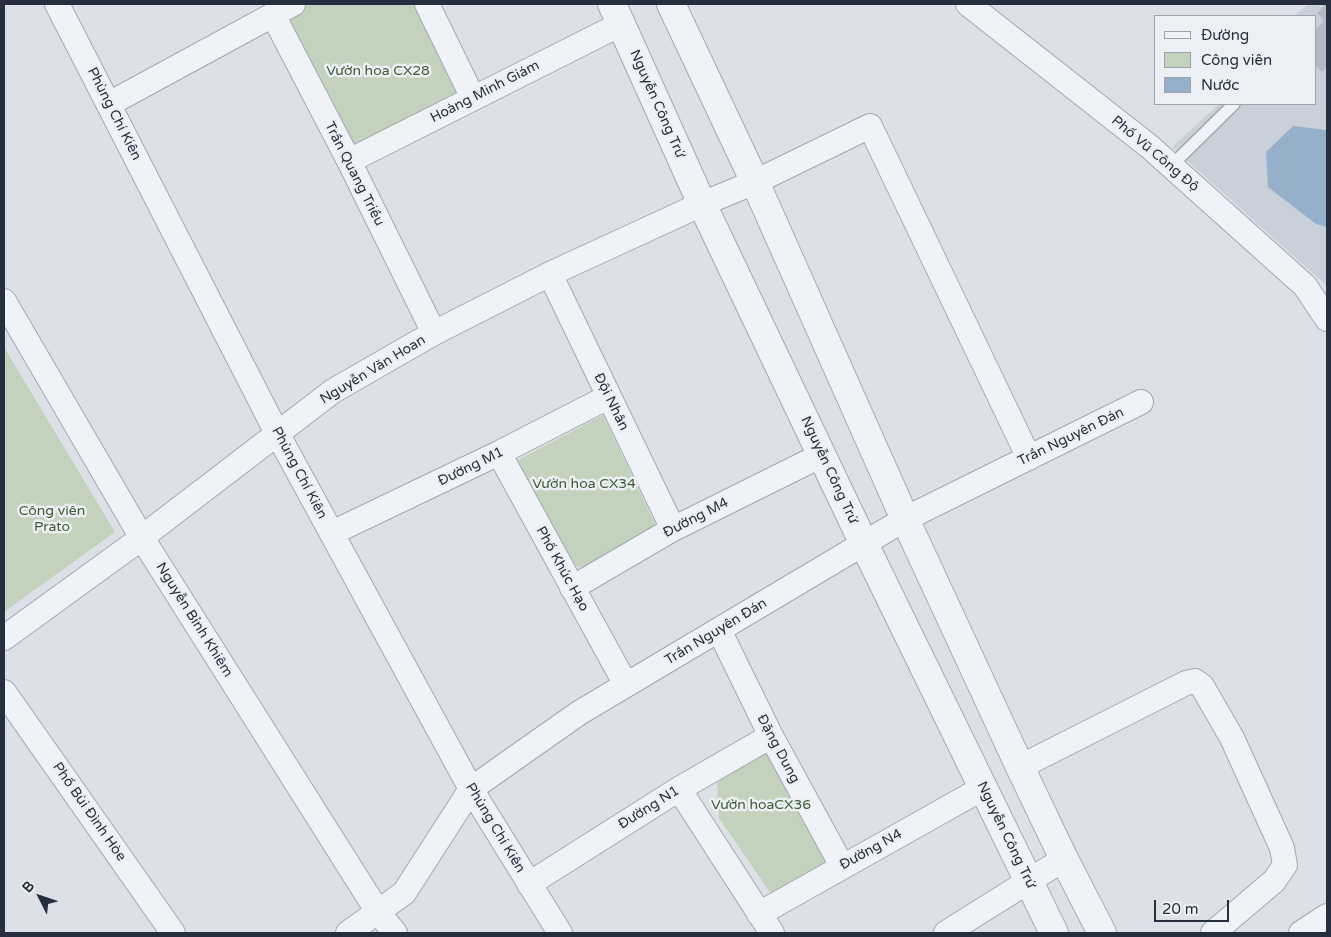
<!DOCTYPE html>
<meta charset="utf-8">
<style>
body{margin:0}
#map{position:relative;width:1331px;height:937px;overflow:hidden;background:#dce1e8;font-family:"Varela Round",sans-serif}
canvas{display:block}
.frame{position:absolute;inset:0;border:5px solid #252f3f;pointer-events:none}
.legend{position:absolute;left:1154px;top:15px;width:162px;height:90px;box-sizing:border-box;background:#ecf0f5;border:1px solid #9ca3ac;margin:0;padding:6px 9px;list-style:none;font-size:15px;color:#252f3f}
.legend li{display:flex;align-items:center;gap:10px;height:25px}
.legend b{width:25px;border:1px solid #9ca3ac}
.north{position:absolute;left:15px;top:872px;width:50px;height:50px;-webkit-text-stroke:4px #ecf0f5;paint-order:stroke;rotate:311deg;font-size:14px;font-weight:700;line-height:20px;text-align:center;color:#252f3f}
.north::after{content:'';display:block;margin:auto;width:18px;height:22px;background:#252f3f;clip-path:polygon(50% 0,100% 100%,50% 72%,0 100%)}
.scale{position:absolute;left:1154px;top:900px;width:75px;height:22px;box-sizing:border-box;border:2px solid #252f3f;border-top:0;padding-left:6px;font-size:15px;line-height:18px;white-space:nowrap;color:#252f3f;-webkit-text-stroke:4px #ecf0f5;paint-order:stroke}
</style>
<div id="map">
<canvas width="1331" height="937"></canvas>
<div class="frame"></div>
<ul class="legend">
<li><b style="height:6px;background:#eff2f6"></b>Đường</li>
<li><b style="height:14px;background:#c3d2bd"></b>Công viên</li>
<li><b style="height:14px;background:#95b0ca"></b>Nước</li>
</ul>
<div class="north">B</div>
<div class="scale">20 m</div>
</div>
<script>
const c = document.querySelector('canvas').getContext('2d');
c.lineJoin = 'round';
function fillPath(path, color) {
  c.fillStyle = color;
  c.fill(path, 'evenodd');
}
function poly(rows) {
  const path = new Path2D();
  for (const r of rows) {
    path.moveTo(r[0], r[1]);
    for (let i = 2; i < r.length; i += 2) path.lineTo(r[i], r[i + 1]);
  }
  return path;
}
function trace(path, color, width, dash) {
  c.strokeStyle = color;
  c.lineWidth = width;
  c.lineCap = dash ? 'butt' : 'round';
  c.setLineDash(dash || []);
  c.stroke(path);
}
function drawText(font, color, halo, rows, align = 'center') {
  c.font = font + ' "Varela Round",sans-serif';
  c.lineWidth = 5;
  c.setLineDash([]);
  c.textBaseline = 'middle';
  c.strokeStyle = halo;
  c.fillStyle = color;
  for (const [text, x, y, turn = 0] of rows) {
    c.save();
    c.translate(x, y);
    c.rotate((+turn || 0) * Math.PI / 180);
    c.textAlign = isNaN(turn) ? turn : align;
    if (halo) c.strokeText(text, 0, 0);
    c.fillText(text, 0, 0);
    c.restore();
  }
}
fillPath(poly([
 [1308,4,1327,4,1327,286,1172,147,1219,104,1315,104,1315,16,1295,16]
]), '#cad0da');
fillPath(poly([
 [293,4,427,4,473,98,349,161,273,15],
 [4,347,115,532,4,612],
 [603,415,658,530,593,570,576,566,516,461],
 [771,736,842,866,776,901,719,818,717,783]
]), '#c3d2bd');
fillPath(poly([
 [1293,126,1327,130,1327,227,1316,224,1268,187,1266,152]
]), '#95b0ca');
fillPath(poly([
 [1326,4,1327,67,1322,72,1315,65,1315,30,1324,21,1317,13]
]), '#b3bac5');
const service = poly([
 [1171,166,1234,104]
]);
const minor = poly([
 [57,4,277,433,471,789,560,933],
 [427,4,473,98],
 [968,4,1150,147,1305,286,1327,319],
 [273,15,349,161,434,333],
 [109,104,293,4],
 [349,161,621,24],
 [550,274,673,529],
 [4,301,142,538,378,912,395,933],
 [499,453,626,685],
 [332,533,499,453,608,397],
 [572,588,673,529,822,455],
 [719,630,771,736,842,866],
 [4,638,132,545,333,391,434,333,550,274,702,204,755,182,870,126,1029,458],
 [4,692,173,933],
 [1020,767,1186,683,1195,681,1202,686,1232,738,1282,848,1285,865,1274,881,1213,933],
 [679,789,772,933],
 [529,884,679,789,771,736],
 [759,914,983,788],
 [348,933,404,893,471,789,579,713,905,519,1141,402],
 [946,933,1064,859],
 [1301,933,1327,916]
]);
const tertiary = poly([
 [612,4,702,204,864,544,1054,933],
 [671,4,755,182,905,519,1020,767,1064,859,1102,933]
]);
trace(service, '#a1a8b2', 14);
trace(minor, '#a1a8b2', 26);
trace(tertiary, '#a1a8b2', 30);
trace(service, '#eff2f6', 11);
trace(minor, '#eff2f6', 24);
trace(tertiary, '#eff2f6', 28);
drawText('14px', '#3a5b32', '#ecf0f5', [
 ["Vườn hoa CX28",378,71],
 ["Vườn hoa CX34",584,484],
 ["Công viên",52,511],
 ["Prato",52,527],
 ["Vườn hoaCX36",761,805]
]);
drawText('14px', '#252f3f', '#ecf0f5', [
 ["Hoàng Minh Giám",485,92,-27],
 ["Nguyễn Công Trứ",657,104,66],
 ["Phùng Chí Kiên",114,114,63],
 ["Phố Vũ Công Độ",1155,154,40],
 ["Trần Quang Triều",354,174,63],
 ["Nguyễn Văn Hoan",373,370,-31],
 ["Đội Nhân",611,402,64],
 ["Trần Nguyên Đán",1071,437,-26],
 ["Đường M1",471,467,-26],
 ["Nguyễn Công Trứ",829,470,65],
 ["Phùng Chí Kiên",299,473,62],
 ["Đường M4",696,518,-27],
 ["Phố Khúc Hạo",562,569,61],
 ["Nguyễn Bỉnh Khiêm",194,620,58],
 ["Trần Nguyên Đán",716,632,-31],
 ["Đặng Dung",778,749,62],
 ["Đường N1",649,808,-32],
 ["Phố Bùi Đình Hòe",89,812,55],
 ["Phùng Chí Kiên",495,828,59],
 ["Nguyễn Công Trứ",1006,835,64],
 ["Đường N4",871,850,-29]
]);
</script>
